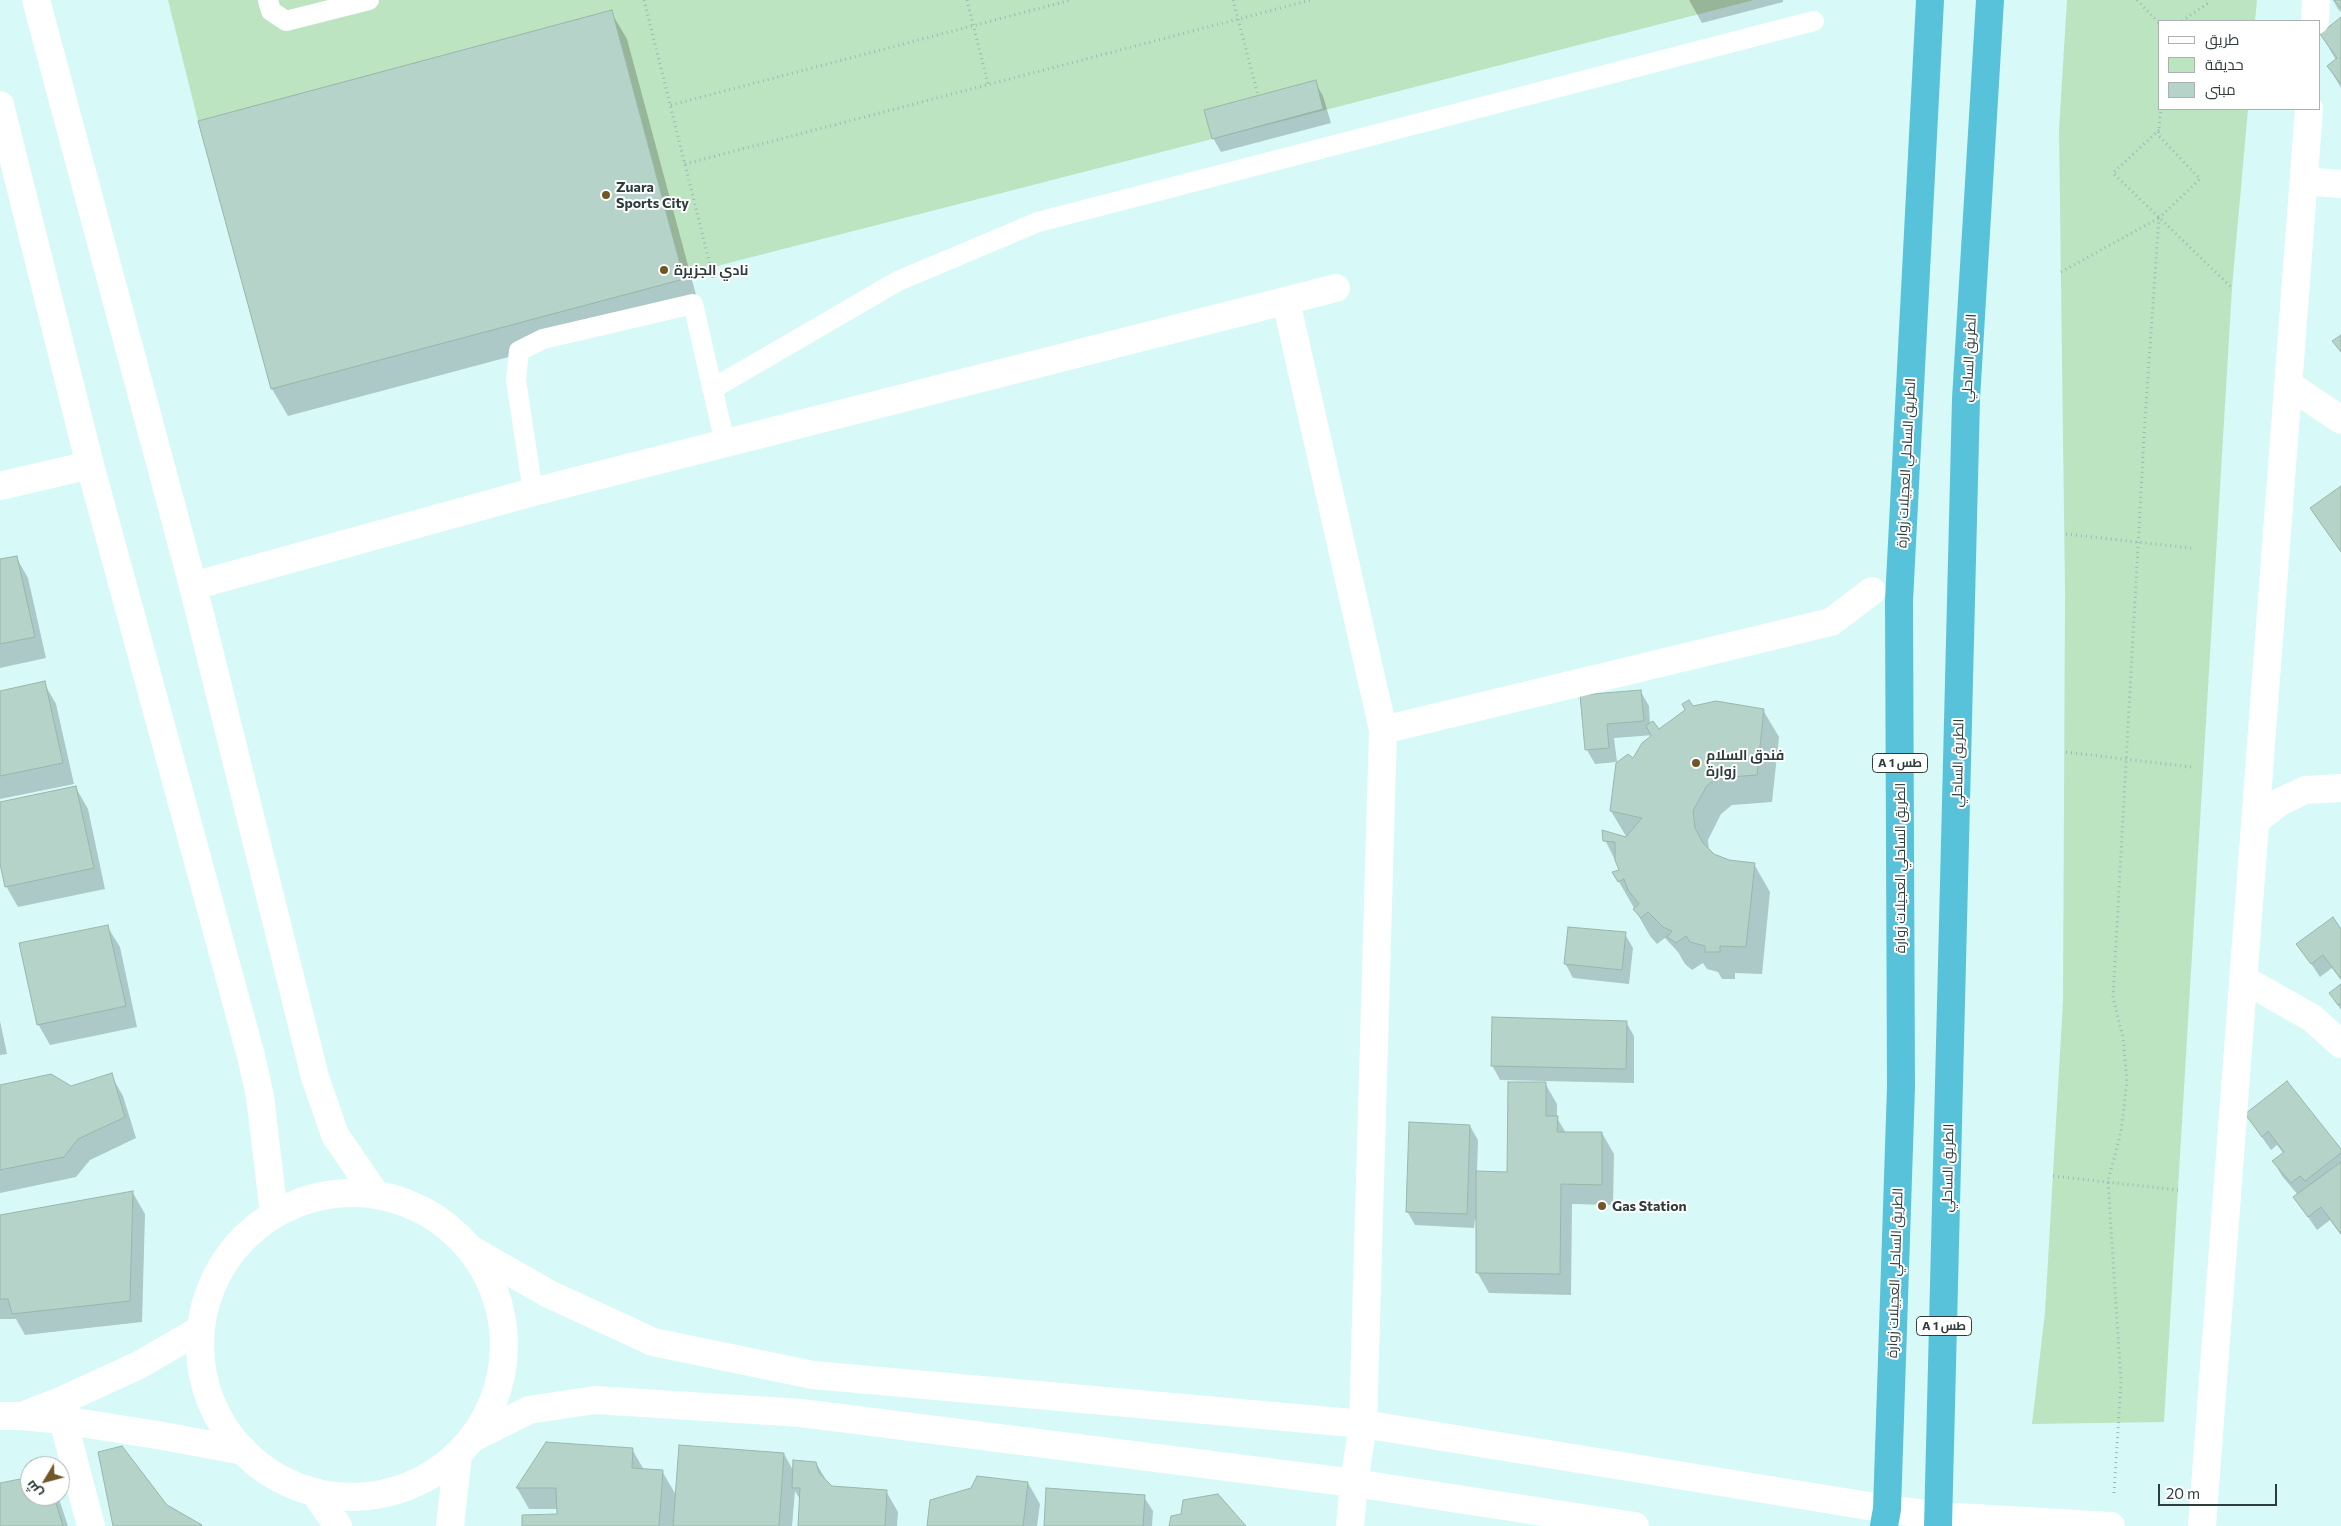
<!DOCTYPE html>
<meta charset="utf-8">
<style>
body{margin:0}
#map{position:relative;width:2341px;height:1526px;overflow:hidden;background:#d7faf9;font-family:Commissioner,Cairo,sans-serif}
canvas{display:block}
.legend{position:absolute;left:2158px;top:20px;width:162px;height:90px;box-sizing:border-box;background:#fff;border:1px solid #abb1b1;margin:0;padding:6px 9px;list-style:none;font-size:15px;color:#2e3c3c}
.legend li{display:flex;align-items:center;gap:10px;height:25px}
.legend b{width:25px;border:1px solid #abb1b1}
.north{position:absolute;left:20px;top:1456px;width:50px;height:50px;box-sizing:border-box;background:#fff;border:1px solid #abb1b1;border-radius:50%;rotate:233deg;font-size:14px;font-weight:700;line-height:20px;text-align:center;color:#2e3c3c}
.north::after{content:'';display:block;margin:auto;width:18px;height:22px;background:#715628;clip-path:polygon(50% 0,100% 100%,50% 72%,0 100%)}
.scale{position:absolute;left:2158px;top:1484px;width:119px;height:22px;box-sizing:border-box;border:2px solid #2e3c3c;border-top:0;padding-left:6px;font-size:15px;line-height:18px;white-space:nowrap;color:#2e3c3c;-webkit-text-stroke:4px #fff;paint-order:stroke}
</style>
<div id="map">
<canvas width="2341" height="1526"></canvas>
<ul class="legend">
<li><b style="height:6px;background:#fff"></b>طريق</li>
<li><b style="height:14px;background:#bde4c0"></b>حديقة</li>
<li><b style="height:14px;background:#b5d3c8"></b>مبنى</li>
</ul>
<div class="north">ش</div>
<div class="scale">20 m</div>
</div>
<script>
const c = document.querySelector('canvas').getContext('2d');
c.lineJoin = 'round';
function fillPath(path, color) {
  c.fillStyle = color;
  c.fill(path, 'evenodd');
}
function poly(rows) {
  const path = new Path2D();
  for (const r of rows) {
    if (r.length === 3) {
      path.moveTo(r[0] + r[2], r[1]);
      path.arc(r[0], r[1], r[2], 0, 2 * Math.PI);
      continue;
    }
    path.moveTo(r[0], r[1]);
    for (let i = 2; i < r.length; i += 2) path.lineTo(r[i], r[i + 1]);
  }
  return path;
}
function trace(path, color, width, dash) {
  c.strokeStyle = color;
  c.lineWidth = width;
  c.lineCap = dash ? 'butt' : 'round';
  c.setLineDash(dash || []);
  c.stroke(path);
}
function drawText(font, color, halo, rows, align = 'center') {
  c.font = font + ' Commissioner,Cairo,sans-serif';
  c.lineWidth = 4;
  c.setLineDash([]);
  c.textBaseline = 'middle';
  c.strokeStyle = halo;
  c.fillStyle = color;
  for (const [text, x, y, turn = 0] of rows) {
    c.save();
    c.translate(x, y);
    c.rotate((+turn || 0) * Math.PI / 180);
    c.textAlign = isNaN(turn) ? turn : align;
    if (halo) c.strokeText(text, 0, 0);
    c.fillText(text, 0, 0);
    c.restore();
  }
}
fillPath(poly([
 [168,0,1754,0,721,265,684,279,271,389,198,121],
 [2067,0,2257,0,2255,21,2160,21,2160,109,2248,109,2232,288,2164,1422,2032,1424,2045,1312,2063,1001,2065,592,2059,129]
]), '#bde4c0');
fillPath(poly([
 [1689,0,1783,0,1783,2,1702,23],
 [2333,0,2341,0,2341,12,2338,9],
 [611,12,627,39,699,306,288,416,272,389,200,122],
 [2341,18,2341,88,2328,66,2336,60,2321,34],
 [1315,82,1323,96,1331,123,1221,152,1213,138],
 [16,557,28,578,46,658,0,668,0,561],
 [44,683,56,704,74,784,0,799,0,692],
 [1641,692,1649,706,1650,724,1658,730,1693,707,1763,710,1779,737,1772,802,1732,805,1721,814,1708,840,1709,852,1713,855,1728,861,1754,864,1770,892,1762,974,1735,973,1735,979,1722,979,1718,972,1707,969,1703,963,1692,970,1685,964,1678,952,1665,938,1657,944,1650,936,1614,873,1620,870,1605,840,1627,838,1611,811,1633,760,1654,735,1614,738,1617,762,1595,764,1587,750,1582,697],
 [76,788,88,809,105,889,18,907,6,886,0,858,0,804],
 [107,926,120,947,137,1027,50,1045,38,1024],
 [2341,931,2341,980,2332,968,2320,977,2298,944],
 [1625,934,1633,948,1629,984,1573,978,1565,963],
 [2341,986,2341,1010,2330,993],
 [0,1021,7,1054,0,1055],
 [1626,1022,1634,1036,1634,1083,1500,1080,1492,1065],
 [111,1075,123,1096,136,1138,90,1160,76,1177,0,1193,0,1086,71,1087],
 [1545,1083,1557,1104,1557,1118,1566,1133,1602,1133,1614,1154,1613,1205,1572,1204,1571,1295,1489,1293,1477,1272,1477,1219,1475,1219,1474,1228,1415,1225,1407,1211,1470,1126,1478,1140,1477,1173,1508,1173],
 [2246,1115,2341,1151,2341,1235,2330,1220,2317,1230,2295,1198,2298,1195,2282,1176,2274,1162,2284,1154,2277,1145,2271,1150],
 [133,1193,145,1214,142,1322,25,1335,16,1319,0,1319,0,1217],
 [546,1443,632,1449,644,1470,662,1471,676,1495,784,1454,794,1472,816,1463,831,1488,886,1491,898,1512,897,1526,799,1526,801,1501,795,1491,792,1526,524,1526,558,1516,558,1509,529,1509,517,1488],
 [30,1478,30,1496,58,1496,68,1526,0,1526,0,1485],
 [1028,1483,1040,1504,1037,1526,928,1526],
 [1144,1497,1153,1511,1152,1526,1045,1526]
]), '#0003');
const building = poly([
 [2334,0,2341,0,2341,8,2334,0],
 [612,10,684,279,271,389,198,121,612,10],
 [2341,17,2341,84,2327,66,2337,58,2320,34,2341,17],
 [1316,80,1323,109,1212,139,1204,110,1316,80],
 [2341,335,2341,352,2332,341,2341,335],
 [2341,486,2341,552,2310,508,2341,486],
 [17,556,35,637,0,644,0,559,17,556],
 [45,681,63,763,0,776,0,691,45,681],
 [1641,690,1644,721,1607,724,1609,748,1585,750,1580,695,1641,690],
 [1689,700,1693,706,1716,701,1764,709,1757,775,1716,778,1706,787,1693,811,1695,828,1703,843,1714,854,1729,860,1755,863,1746,947,1720,946,1720,952,1705,952,1705,946,1690,942,1686,936,1676,943,1667,937,1672,931,1663,927,1648,912,1641,918,1633,909,1639,904,1628,890,1624,879,1618,882,1612,872,1619,870,1615,860,1615,842,1603,841,1602,830,1626,837,1642,818,1610,811,1616,763,1628,754,1633,758,1642,743,1651,736,1646,725,1653,721,1659,729,1685,710,1682,704,1689,700],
 [76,786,94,868,5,887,0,864,0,802,76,786],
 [2333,917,2341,929,2341,979,2323,955,2311,964,2296,944,2333,917],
 [108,925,126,1006,37,1025,19,943,108,925],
 [1568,927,1626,932,1622,970,1564,964,1568,927],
 [2341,984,2341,1004,2338,1005,2329,993,2341,984],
 [1492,1017,1627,1021,1626,1069,1491,1066,1492,1017],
 [112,1073,125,1117,78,1139,64,1157,0,1170,0,1085,51,1074,71,1086,112,1073],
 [2287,1081,2341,1149,2341,1153,2305,1181,2300,1176,2291,1183,2272,1161,2284,1152,2268,1131,2262,1137,2245,1114,2287,1081],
 [1508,1082,1546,1082,1546,1116,1558,1116,1557,1132,1602,1132,1602,1185,1561,1184,1560,1274,1476,1273,1476,1171,1507,1172,1508,1082],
 [1409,1122,1470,1125,1467,1214,1406,1212,1409,1122],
 [2341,1162,2341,1234,2321,1207,2308,1217,2293,1197,2341,1162],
 [133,1191,130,1301,12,1314,8,1299,0,1299,0,1215,133,1191],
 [546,1442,633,1448,632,1468,663,1470,659,1526,522,1526,522,1515,557,1514,556,1488,516,1488,546,1442],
 [679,1445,784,1453,779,1526,673,1526,679,1445],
 [122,1446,167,1505,202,1525,201,1526,113,1526,98,1452,122,1446],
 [793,1460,816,1462,819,1473,832,1486,887,1490,885,1526,798,1526,800,1488,792,1488,793,1460],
 [977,1476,1028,1482,1023,1526,927,1526,930,1500,971,1488,977,1476],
 [30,1477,30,1496,54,1496,63,1526,0,1526,0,1483,30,1477],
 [1046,1488,1145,1495,1143,1526,1044,1526,1046,1488],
 [1218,1494,1246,1526,1169,1526,1171,1516,1181,1514,1183,1500,1218,1494]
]);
fillPath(building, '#b5d3c8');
trace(building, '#99b6ab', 1);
trace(poly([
 [644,0,714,281],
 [967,0,988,84],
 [1233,0,1258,95],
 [2137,0,2160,24],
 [2182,21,2208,3,2206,0],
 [671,105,1071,0],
 [2159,130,2113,173,2232,288],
 [685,164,1311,0],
 [2061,272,2159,218],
 [2066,534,2191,548],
 [2066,752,2191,767],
 [2053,1176,2178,1190],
 [2114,1493,2121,1382,2108,1181,2121,1132,2127,1081,2123,1037,2113,998,2145,419,2159,218,2200,179,2158,135,2161,109]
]), '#9cb7b7', 3, [1, 4]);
trace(poly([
 [268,0,271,11,286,21,369,0],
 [712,389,898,281,1038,222,1814,21],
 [533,492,516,380,519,351,543,339,693,304,725,443]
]), '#fff', 20);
trace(poly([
 [2315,21,2316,0],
 [2304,181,2341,184],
 [1286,301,1383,730,1363,1424,1354,1483,1350,1526],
 [2289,385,2341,420],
 [0,486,90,465],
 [193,586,533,492,1336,288],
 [1383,730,1831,622,1872,591],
 [2255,821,2280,802,2305,790,2341,788],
 [2245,980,2312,1018,2341,1044],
 [63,1404,63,1420,91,1526],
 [29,1413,63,1400,139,1365,201,1329],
 [0,1416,22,1416,63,1420,163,1436,244,1451],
 [2202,1526,2309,109]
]), '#fff', 28);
trace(poly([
 [36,0,193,586,315,1077,335,1135,376,1195],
 [0,105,90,465,251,1056,260,1096,274,1214],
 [352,1345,152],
 [470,1249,549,1294,653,1342,813,1375,1363,1424,1887,1509,1940,1516,2111,1526],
 [473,1438,529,1410,595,1400,801,1413,1354,1483,1635,1526],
 [314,1492,338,1526],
 [450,1526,458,1455]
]), '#fff', 28);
trace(poly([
 [1884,1526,1887,1509,1901,1087,1899,601,1930,0],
 [1938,1526,1966,399,1990,0]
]), '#58c2da', 28);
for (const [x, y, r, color] of [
 [606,195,5,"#715628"],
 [664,270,5,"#715628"],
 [1696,763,5,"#715628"],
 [1602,1206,5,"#715628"]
]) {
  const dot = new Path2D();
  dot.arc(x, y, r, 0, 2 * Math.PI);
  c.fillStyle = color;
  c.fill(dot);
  trace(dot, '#fff', 2);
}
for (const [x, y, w] of [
 [1900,763,55],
 [1944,1326,55]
]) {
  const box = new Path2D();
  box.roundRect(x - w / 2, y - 9.5, w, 19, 4);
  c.fillStyle = '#fff';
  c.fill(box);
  trace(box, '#2e3c3c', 1);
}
drawText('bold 12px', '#2e3c3c', null, [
 ["A 1 طس",1900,763],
 ["A 1 طس",1944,1326]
]);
drawText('bold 14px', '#2e3c3c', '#fff', [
 ["Zuara",616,187],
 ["Sports City",616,203],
 ["نادي الجزيرة",674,270],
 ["فندق السلام",1706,755],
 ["زوارة",1706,771],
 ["Gas Station",1612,1206]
], 'left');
drawText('14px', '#2e3c3c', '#fff', [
 ["الطريق الساحلي",1969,358,-87],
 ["الطريق الساحلي العجيلات زوارة",1906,463,-87],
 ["الطريق الساحلي",1958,763,-89],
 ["الطريق الساحلي العجيلات زوارة",1900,868,-90],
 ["الطريق الساحلي",1948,1168,-89],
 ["الطريق الساحلي العجيلات زوارة",1895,1273,-88]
]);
</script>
